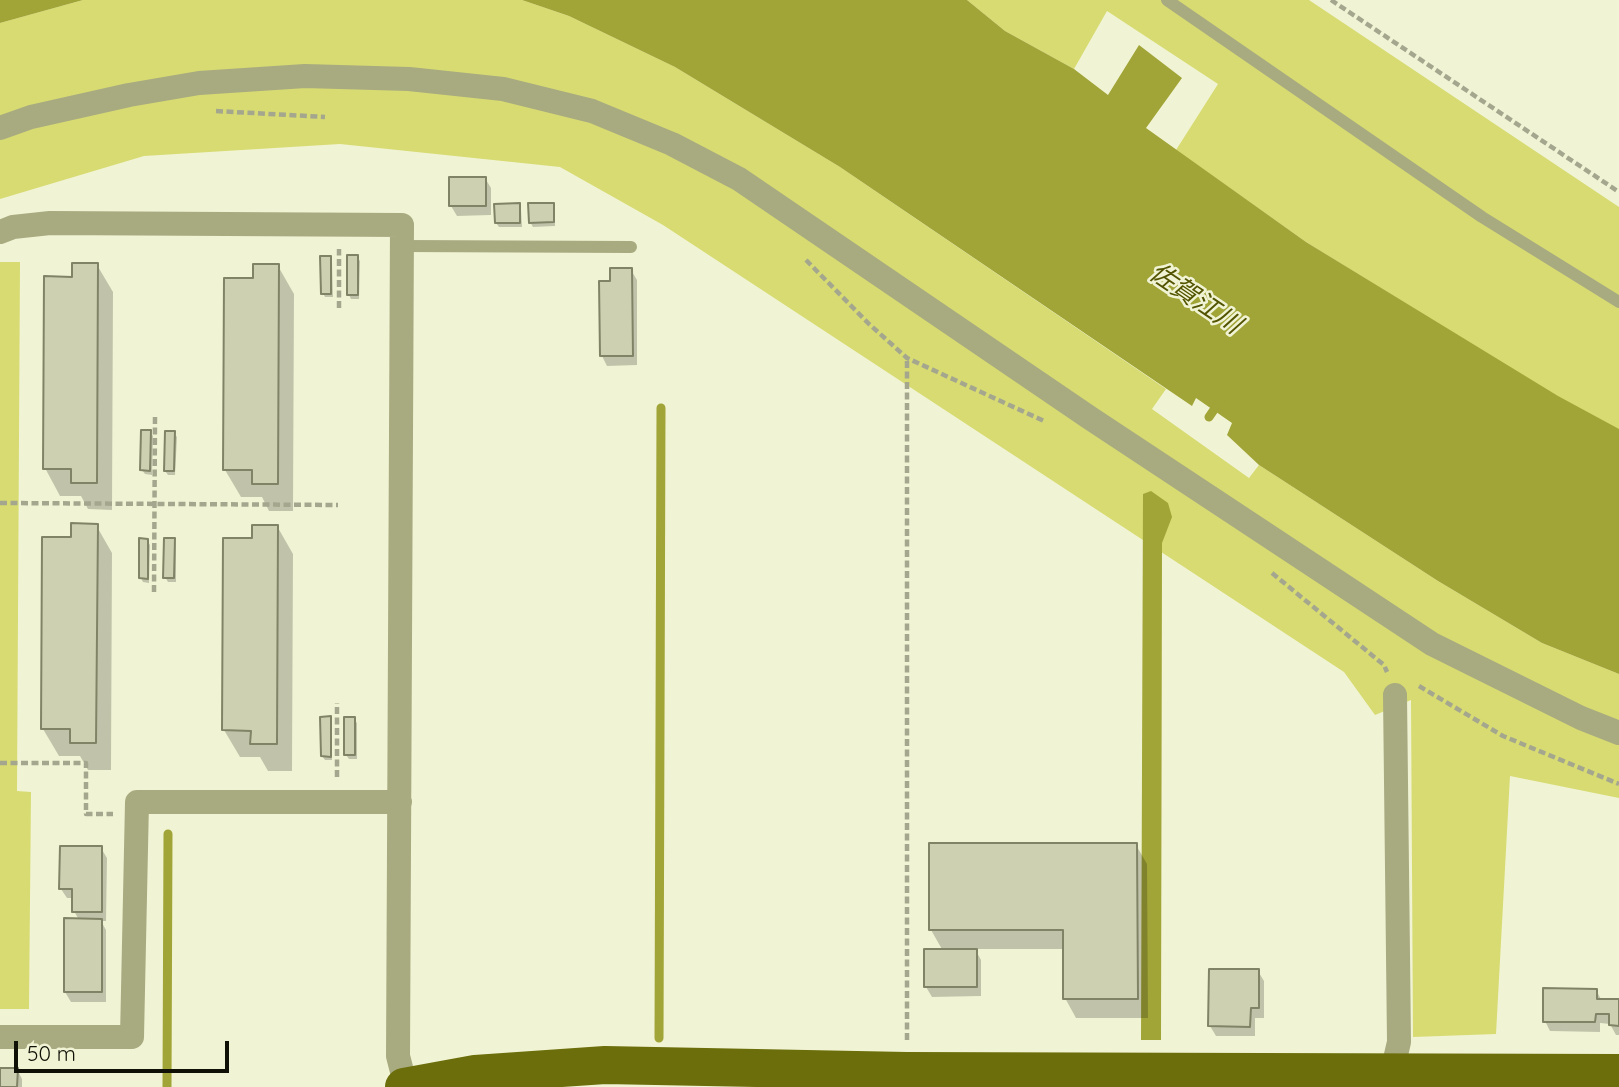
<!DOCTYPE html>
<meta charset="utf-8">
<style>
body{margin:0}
#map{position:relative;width:1619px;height:1087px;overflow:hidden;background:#f1f4d4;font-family:Quicksand,sans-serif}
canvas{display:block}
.scale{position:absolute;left:14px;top:1041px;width:215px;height:32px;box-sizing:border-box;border:4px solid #101106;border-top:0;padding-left:9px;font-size:21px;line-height:24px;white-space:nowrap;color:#101106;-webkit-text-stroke:5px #f1f4d4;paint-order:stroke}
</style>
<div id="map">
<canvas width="1619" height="1087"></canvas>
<div class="scale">50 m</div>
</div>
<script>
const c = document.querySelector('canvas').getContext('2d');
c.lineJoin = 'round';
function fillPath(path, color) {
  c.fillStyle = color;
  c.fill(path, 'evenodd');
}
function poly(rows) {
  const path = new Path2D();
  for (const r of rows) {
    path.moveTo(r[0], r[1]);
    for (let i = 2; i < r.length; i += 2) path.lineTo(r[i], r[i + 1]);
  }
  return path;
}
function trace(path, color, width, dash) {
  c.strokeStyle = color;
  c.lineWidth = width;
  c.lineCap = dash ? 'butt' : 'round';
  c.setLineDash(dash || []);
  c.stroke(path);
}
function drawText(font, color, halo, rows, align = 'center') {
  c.font = font + ' Quicksand,"Noto Sans JP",sans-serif';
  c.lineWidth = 5;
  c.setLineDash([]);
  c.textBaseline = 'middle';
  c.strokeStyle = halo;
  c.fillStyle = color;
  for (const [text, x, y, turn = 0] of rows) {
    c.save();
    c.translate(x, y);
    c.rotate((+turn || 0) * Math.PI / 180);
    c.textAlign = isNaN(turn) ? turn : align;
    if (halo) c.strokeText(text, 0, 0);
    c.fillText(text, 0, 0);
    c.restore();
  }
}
fillPath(poly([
 [83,0,522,0,569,16,675,67,840,167,1166,389,1152,409,1249,478,1259,465,1438,581,1542,643,1619,674,1619,798,1510,776,1496,1034,1413,1037,1411,700,1375,715,1344,672,663,225,560,167,340,144,144,156,0,199,0,23],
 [967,0,1309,0,1619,207,1619,435,1306,242,1176,150,1218,84,1107,11,1074,69,1005,31],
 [0,262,20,262,17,791,31,792,29,1009,0,1009]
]), '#d7db72');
fillPath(poly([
 [0,0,83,0,0,23],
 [522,0,967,0,1005,31,1074,69,1108,95,1139,45,1182,78,1146,128,1306,242,1558,396,1619,429,1619,674,1542,643,1438,581,1259,465,1227,435,1232,423,1196,398,1192,406,840,167,675,67,569,16],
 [1151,491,1168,503,1172,517,1162,543,1161,1040,1141,1040,1143,494]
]), '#a1a436');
fillPath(poly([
 [485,178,491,188,491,215,457,216,451,206],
 [519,205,521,209,522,227,499,227,496,223],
 [553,205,555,209,555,226,533,227,530,222],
 [357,257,360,261,359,299,351,299,349,295],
 [330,258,332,262,333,297,325,297,323,293],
 [97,265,113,292,112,510,88,509,81,496,60,496,45,468,74,278],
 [278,266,294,294,293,511,269,511,262,497,241,497,225,470,254,279],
 [631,270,637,280,637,365,607,366,602,356,612,283],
 [150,432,153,436,152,475,145,474,142,470],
 [174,433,177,437,175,475,168,475,165,471],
 [96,525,112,553,111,770,88,770,80,756,59,756,43,729,72,538],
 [277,526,293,554,292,771,268,771,260,757,240,757,224,730,253,539],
 [147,540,150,545,149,583,143,582,141,578],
 [174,540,176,544,176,582,168,582,165,577],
 [330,718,332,722,332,760,325,760,322,756],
 [346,718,354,719,357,723,357,759,349,759,346,755],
 [1136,845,1147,864,1148,1018,1076,1018,1065,998,1065,949,975,949,981,960,981,996,932,997,926,987,943,951,931,930],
 [101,848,107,858,106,921,101,921,106,930,106,1002,71,1002,65,992,79,920,74,911,74,898,67,898,61,889],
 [1258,971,1264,981,1264,1018,1255,1018,1255,1036,1216,1036,1210,1026],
 [1596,990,1602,1001,1619,1001,1619,1035,1616,1035,1610,1024,1600,1023,1600,1032,1550,1031,1545,1021],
 [0,1069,17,1069,22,1079,22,1087,0,1087]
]), '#0003');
trace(poly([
 [1209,417,1220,401],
 [659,1038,661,408],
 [167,1087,168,834]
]), '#a1a436', 9);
const building = poly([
 [449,177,486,177,486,206,449,206,449,177],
 [520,203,520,223,495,223,494,204,520,203],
 [528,203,554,203,554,222,529,223,528,203],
 [347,255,358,255,358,295,347,295,347,255],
 [320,256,331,256,331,294,321,294,320,256],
 [72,263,98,263,97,483,71,483,71,469,43,469,44,276,72,277,72,263],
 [253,264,279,264,278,484,252,484,252,470,223,470,224,278,253,278,253,264],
 [610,268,632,268,633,356,600,356,599,281,610,281,610,268],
 [141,430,151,430,150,471,140,470,141,430],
 [165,431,175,431,174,471,164,471,165,431],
 [71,523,98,524,96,743,70,743,70,729,41,729,42,537,71,537,71,523],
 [252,525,278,525,277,744,250,744,251,731,222,730,223,538,252,538,252,525],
 [139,538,148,539,148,579,139,578,139,538],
 [164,538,175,538,174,578,163,578,164,538],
 [331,716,331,757,321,756,320,717,331,716],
 [344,717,355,717,355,755,344,755,344,717],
 [929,843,1137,843,1138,999,1063,999,1063,930,929,930,929,843],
 [60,846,102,846,102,912,72,912,72,889,59,889,60,846],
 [64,918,102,919,102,992,64,992,64,918],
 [924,949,977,949,977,987,924,987,924,949],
 [1209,969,1259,969,1259,1008,1251,1008,1250,1027,1208,1026,1209,969],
 [1543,988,1597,989,1597,999,1619,999,1619,1026,1609,1025,1609,1014,1596,1014,1595,1022,1543,1022,1543,988],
 [0,1068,18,1068,17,1087,0,1087,0,1068]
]);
fillPath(building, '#ced0b2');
trace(building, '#818367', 2);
trace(poly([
 [1331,0,1619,192],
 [216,111,325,117],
 [806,260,869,324,907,358,1044,421],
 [339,308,339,249],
 [0,503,338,505],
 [1272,573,1384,665,1387,672],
 [154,592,155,417],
 [1419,686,1503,736,1619,784],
 [0,763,86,763,86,814,113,814],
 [337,777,337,703],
 [907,1040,907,358]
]), '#a4a78e', 4.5, [7, 3.5]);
trace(poly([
 [1167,0,1482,217,1619,302],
 [402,246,631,247]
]), '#a8aa80', 12);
trace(poly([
 [0,128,31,117,129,95,199,83,305,76,409,79,503,89,592,111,672,144,739,179,1090,418,1432,644,1581,718,1619,733],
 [0,232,13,227,50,223,402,225,398,1056,406,1087],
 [0,1037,132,1037,137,802,400,802],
 [1392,1072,1399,1042,1395,695]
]), '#a8aa80', 24);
trace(poly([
 [404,1087,475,1074,605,1065,907,1071,1619,1073]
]), '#6c6e0b', 38);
drawText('italic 26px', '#535400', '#f1f4d4', [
 ["佐賀江川",1195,299,34]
]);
</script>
